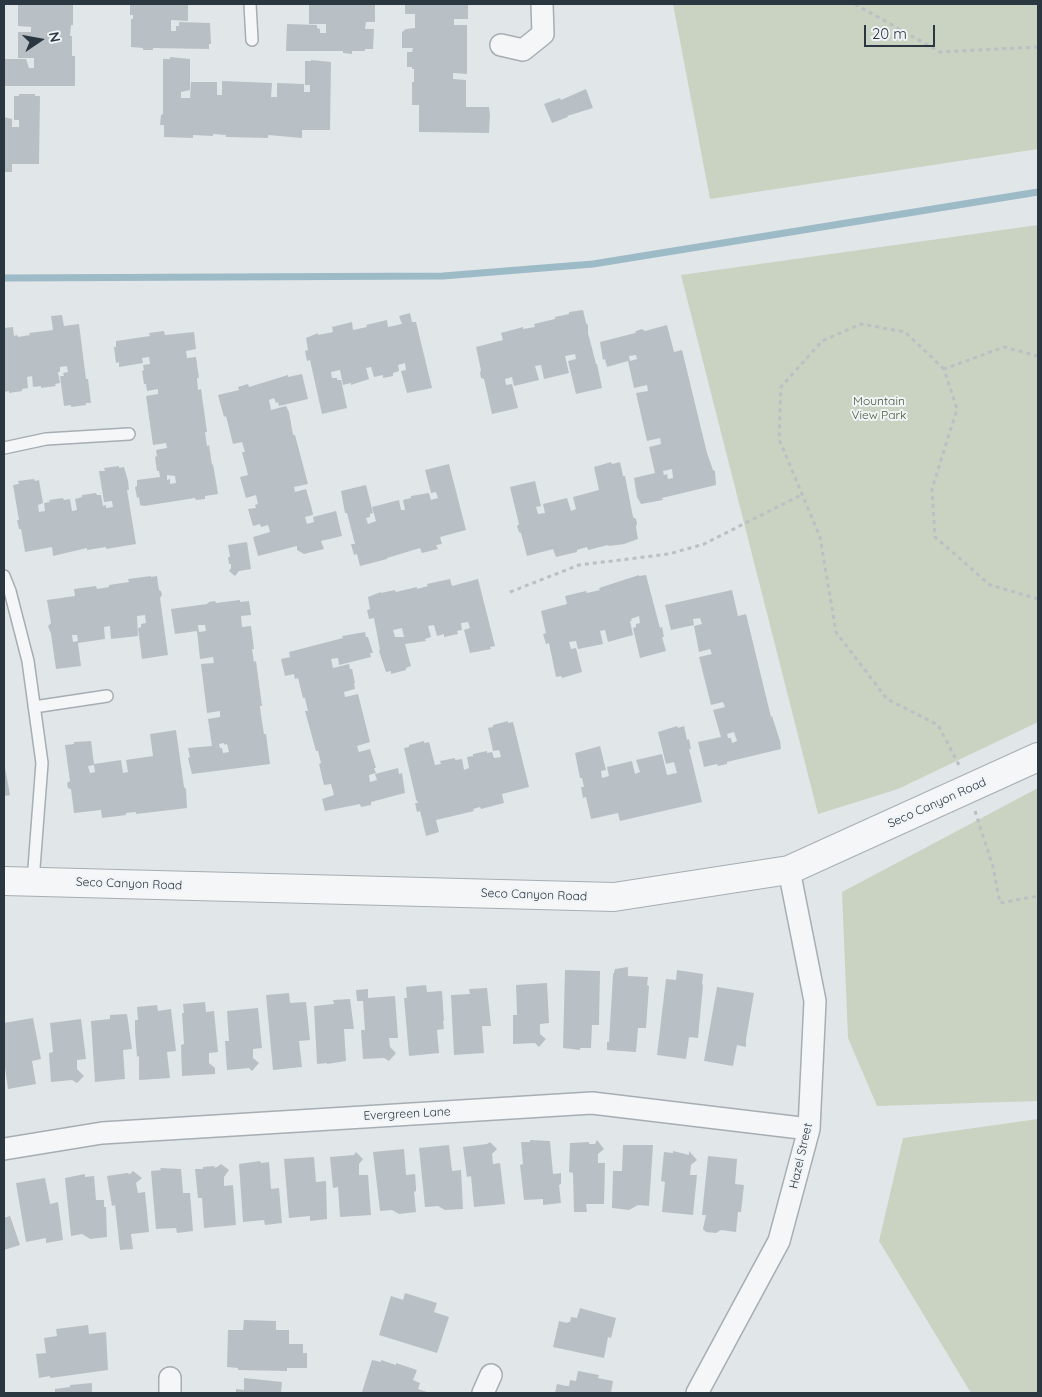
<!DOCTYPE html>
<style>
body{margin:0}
#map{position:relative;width:1042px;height:1397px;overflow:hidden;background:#e1e6e9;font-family:Quicksand,sans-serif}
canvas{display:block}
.frame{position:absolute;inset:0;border:5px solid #2a3640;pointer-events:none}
.north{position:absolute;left:15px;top:15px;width:50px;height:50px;-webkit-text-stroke:4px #f0f4f7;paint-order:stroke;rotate:78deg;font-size:14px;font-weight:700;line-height:20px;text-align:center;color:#2a3640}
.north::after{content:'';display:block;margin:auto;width:18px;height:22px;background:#2a3640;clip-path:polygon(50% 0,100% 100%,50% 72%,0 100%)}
.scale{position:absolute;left:864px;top:25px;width:71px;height:22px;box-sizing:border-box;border:2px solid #2a3640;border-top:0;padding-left:6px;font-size:15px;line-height:18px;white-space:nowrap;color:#2a3640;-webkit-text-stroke:4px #f0f4f7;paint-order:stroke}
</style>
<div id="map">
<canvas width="1042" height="1397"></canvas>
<div class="frame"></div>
<div class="north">N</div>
<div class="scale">20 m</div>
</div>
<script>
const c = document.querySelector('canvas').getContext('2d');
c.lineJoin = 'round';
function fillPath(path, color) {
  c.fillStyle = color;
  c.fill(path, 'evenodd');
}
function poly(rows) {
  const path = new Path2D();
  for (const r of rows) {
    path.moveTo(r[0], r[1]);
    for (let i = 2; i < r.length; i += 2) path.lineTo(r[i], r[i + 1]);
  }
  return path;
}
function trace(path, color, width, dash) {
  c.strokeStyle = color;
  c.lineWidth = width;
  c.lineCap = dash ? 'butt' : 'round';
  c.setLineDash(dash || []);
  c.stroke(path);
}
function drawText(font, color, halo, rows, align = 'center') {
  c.font = font + ' Quicksand,sans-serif';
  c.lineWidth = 4;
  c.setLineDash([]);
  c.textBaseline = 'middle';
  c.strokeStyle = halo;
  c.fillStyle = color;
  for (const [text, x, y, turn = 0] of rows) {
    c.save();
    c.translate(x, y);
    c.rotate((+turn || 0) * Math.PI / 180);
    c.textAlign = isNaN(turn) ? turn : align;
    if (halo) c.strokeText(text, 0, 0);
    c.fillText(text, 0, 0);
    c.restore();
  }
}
fillPath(poly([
 [673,4,1038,4,1038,149,710,199],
 [1038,225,1038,722,898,789,818,814,681,275],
 [1038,788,1038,1101,877,1106,848,1038,842,892],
 [1038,1119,1038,1393,971,1393,879,1241,903,1138]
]), '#cad3c2');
trace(poly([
 [4,278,443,276,593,264,1038,192]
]), '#9dbac7', 7);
fillPath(poly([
 [18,4,73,4,73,25,71,25,70,36,72,36,72,56,75,56,75,86,4,86,4,59,26,59,29,68,34,68,34,58,18,58,18,32,31,32,31,27,18,26],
 [130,4,188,4,188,21,171,20,171,31,176,31,176,26,179,26,179,22,210,23,211,44,209,44,209,49,153,48,153,50,143,50,143,48,131,47,131,19,133,19,133,15,130,15],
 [309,4,375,4,375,22,366,22,365,29,374,29,373,49,365,49,365,51,352,51,352,54,343,53,343,51,286,51,287,24,317,25,317,28,320,29,320,33,326,33,326,24,309,24],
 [405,4,468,4,468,19,454,19,454,25,467,25,467,74,453,73,453,79,466,80,466,107,489,107,490,115,489,133,419,132,419,105,412,105,412,82,414,82,414,69,412,69,412,67,407,67,407,52,412,52,413,48,402,48,402,32,406,29,415,28,415,14,405,14],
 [170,57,190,59,190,90,181,92,181,98,190,98,191,82,217,82,217,95,222,95,222,81,272,83,271,97,277,97,277,83,304,84,304,92,310,92,310,85,305,85,305,61,311,61,311,60,331,62,330,130,302,130,302,138,268,135,268,138,226,137,226,135,213,134,213,136,193,135,193,138,164,137,164,125,160,125,161,115,163,114,163,59,170,59],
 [586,89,593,108,567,116,568,117,552,123,544,104,560,98,561,100],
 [19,94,35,94,35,96,40,96,39,164,12,164,12,172,4,172,4,117,12,119,12,127,19,127,19,120,14,120,14,96,19,96],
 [583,310,586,323,588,325,588,333,596,364,597,364,602,388,576,394,568,361,576,359,575,354,565,356,569,373,544,379,541,365,535,366,539,380,514,386,512,377,505,379,506,385,512,384,518,408,492,414,484,379,481,378,480,373,481,370,476,347,503,340,501,333,523,327,523,329,535,327,534,324,555,319,555,317,569,314,569,312],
 [410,313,412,322,416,322,432,388,407,393,401,371,406,370,405,363,398,365,399,371,393,373,393,376,383,378,383,375,374,377,371,367,366,368,369,379,351,385,351,383,343,385,340,370,331,372,332,378,337,378,337,380,341,380,347,408,322,414,310,360,307,361,305,351,308,350,306,338,318,333,318,335,333,332,332,327,352,322,353,330,367,327,366,325,387,320,388,327,402,324,399,316],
 [62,315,64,326,79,324,86,379,88,379,91,403,86,403,86,405,71,407,71,405,64,406,60,376,64,376,63,373,68,372,67,366,60,367,60,372,58,372,60,383,55,384,56,386,41,388,41,386,33,387,32,376,27,377,28,388,22,389,22,391,9,393,9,391,4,392,4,328,13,327,14,336,17,335,18,337,30,335,29,333,53,330,51,316],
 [667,325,674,352,682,350,707,453,713,470,715,471,716,485,662,498,663,500,641,504,637,497,634,478,655,473,649,447,661,444,660,438,647,441,636,393,648,391,647,385,634,388,628,361,607,367,605,359,603,360,600,342,635,333,636,331,642,329,645,331],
 [636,355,637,359,630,361,629,356],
 [672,469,673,478,668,479,667,474,664,475,663,471],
 [164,331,165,335,194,332,196,349,186,351,187,358,196,357,199,378,197,378,198,390,201,389,207,432,205,432,207,446,209,445,212,465,213,464,218,494,205,496,205,499,196,500,195,498,144,506,140,505,139,497,137,498,135,487,137,486,137,480,160,477,159,471,157,471,155,457,157,456,156,450,167,448,166,443,153,445,146,396,158,394,158,389,147,391,146,384,144,384,142,371,144,370,143,365,150,364,149,357,142,358,143,363,119,367,119,362,116,363,114,347,116,347,116,341,150,336,149,333],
 [167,475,175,476,176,483,170,484,170,479,167,480],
 [302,374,308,399,279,406,278,402,276,403,274,398,269,400,271,410,286,406,289,412,293,435,295,435,308,484,294,487,295,492,306,489,312,509,313,515,305,517,307,524,314,522,313,517,336,511,342,536,321,541,324,549,304,554,297,550,297,546,258,556,253,537,270,532,268,525,261,527,260,524,253,526,248,509,256,508,255,505,258,504,256,495,246,498,240,477,248,475,242,452,245,452,242,442,233,444,226,416,224,417,218,395,239,390,238,387,248,384,249,387,288,375,288,377],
 [611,462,612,464,620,462,623,476,625,476,633,517,636,519,637,523,636,527,638,539,624,544,609,546,608,545,588,550,587,547,577,550,577,552,556,557,553,549,527,556,521,533,519,532,517,526,519,524,510,487,535,481,541,506,536,507,538,514,545,513,543,504,567,498,571,511,576,509,573,497,599,490,594,467],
 [449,464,466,530,440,537,442,544,436,545,438,549,422,553,420,548,387,558,387,559,360,566,357,554,354,555,351,544,355,544,347,513,345,513,341,491,366,485,373,513,370,514,370,517,366,518,368,524,376,521,372,507,399,500,401,510,405,510,403,500,411,498,411,496,429,493,431,500,438,498,436,492,431,493,425,470],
 [119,466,119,468,124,467,128,481,129,490,127,490,136,544,106,549,106,547,87,550,87,548,53,556,52,547,25,552,21,529,19,529,17,520,19,520,13,485,19,484,18,481,34,479,35,481,39,480,43,503,38,505,39,512,45,511,44,503,50,502,49,500,63,498,64,500,70,499,72,511,77,510,75,499,82,497,82,495,96,493,97,495,101,495,103,506,106,505,106,508,113,507,112,501,104,502,99,471,105,471,104,468],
 [247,542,251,569,239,571,235,576,229,571,231,568,231,564,229,564,228,557,230,557,228,545],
 [639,575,639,576,646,575,660,628,662,627,664,637,662,637,666,651,640,658,633,628,636,627,636,624,640,623,639,616,631,619,632,621,630,621,633,635,608,642,605,630,600,631,603,644,578,649,576,641,569,642,571,649,576,648,582,672,562,678,561,676,556,677,549,643,546,644,543,634,546,633,541,611,567,604,565,596,586,591,587,593,600,590,599,588],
 [151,576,151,577,157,576,159,590,161,591,162,595,160,598,168,655,142,659,138,628,141,627,141,624,146,623,145,615,137,616,138,636,111,639,110,626,104,627,105,639,78,643,81,666,56,669,51,634,48,626,51,623,47,600,75,596,74,589,96,586,97,589,109,587,109,585,129,582,128,579],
 [72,635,77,635,78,641,73,642],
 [450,579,452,586,478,579,495,646,490,647,491,649,470,653,464,630,470,628,468,622,461,623,462,630,457,631,458,634,444,637,444,634,437,636,434,625,428,626,431,637,425,639,426,641,405,644,411,666,406,668,406,670,391,674,391,671,386,672,379,651,380,650,374,618,369,619,367,610,370,609,368,597,381,592,381,593,395,590,396,592,417,587,417,589,428,586,427,584],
 [402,628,404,637,395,637,393,630],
 [732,590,738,616,746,614,771,717,772,716,780,741,781,749,727,762,727,764,718,766,717,764,704,767,698,742,721,737,713,710,725,707,723,702,711,705,699,657,712,654,710,649,699,652,694,626,702,624,700,618,693,619,694,625,671,630,665,605],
 [734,732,737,741,732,743,731,738,728,738,727,734],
 [240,600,240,602,249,601,251,615,241,616,242,627,251,626,254,649,252,649,254,662,256,661,262,706,260,706,261,715,264,734,266,734,270,764,192,774,188,758,190,757,188,748,212,746,208,719,220,717,220,711,207,713,201,664,214,663,213,657,200,659,197,631,175,634,171,609,207,604,209,602,215,601,216,603],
 [198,625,205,625,206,631,199,632],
 [224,743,225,745,227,744,229,752,223,753,222,748,220,748,219,744],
 [365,632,366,637,368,637,373,653,370,653,371,657,339,665,338,658,331,659,333,668,349,664,350,669,352,669,355,683,354,683,355,689,344,692,345,697,358,694,370,742,357,746,359,752,370,749,376,768,374,768,376,773,369,775,370,782,377,780,375,774,398,768,399,774,402,773,405,793,371,802,371,805,361,807,360,804,325,811,322,799,334,795,331,784,324,785,319,764,321,763,318,751,316,751,305,711,308,711,305,698,303,698,298,678,295,679,294,674,285,676,281,659,290,657,289,652,343,638,342,636],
 [508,721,508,723,513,722,529,787,502,794,504,803,481,809,480,807,473,809,474,811,436,820,439,832,426,836,420,811,417,812,415,803,418,803,416,799,404,748,409,747,409,745,424,741,424,743,429,742,435,765,441,764,440,761,455,758,455,760,462,759,464,770,469,768,467,757,473,756,473,754,487,751,487,753,492,752,494,758,501,757,499,750,493,751,488,728,493,727,493,725],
 [677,726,678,728,684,726,687,740,689,739,691,749,689,749,702,802,620,821,618,813,591,819,586,797,583,798,581,787,584,787,582,778,580,778,575,753,600,746,606,770,601,771,602,778,609,776,607,767,632,761,635,774,640,772,636,760,662,754,667,775,677,773,674,762,666,764,658,732],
 [176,730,184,787,186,789,187,808,136,814,136,812,126,813,126,815,102,818,101,810,74,813,71,789,68,788,67,783,70,781,65,745,74,744,74,742,91,741,94,764,121,760,123,773,128,772,126,760,153,756,150,734],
 [94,765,95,772,90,773,88,766],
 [4,762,10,795,4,796],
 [628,967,628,976,648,977,647,985,649,986,646,1028,638,1028,636,1052,607,1050,607,1042,609,1042,613,975,615,969],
 [565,970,600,971,599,1025,592,1025,591,1048,580,1048,580,1050,563,1048],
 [677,970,703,974,702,984,703,985,698,1038,689,1037,686,1059,657,1055,666,979,676,980],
 [547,983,549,1023,540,1024,540,1034,546,1039,539,1047,535,1043,513,1044,513,1015,517,1015,516,985],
 [426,985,427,992,442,991,444,1021,443,1021,444,1029,437,1030,439,1053,409,1056,404,998,407,998,406,987],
 [717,987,754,993,746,1039,746,1047,737,1045,733,1066,704,1061],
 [487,988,491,1026,482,1026,484,1053,454,1055,451,995,470,994,469,989],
 [368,989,368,998,395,996,398,1038,389,1038,390,1047,396,1053,389,1061,384,1058,363,1059,361,1030,365,1030,363,1001,357,1001,356,990],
 [289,993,290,1003,306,1002,310,1040,299,1041,302,1067,273,1070,266,995],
 [350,999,354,1029,344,1029,346,1061,327,1064,327,1063,317,1064,314,1006,334,1004,333,1000],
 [205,1002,206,1012,214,1011,218,1052,209,1053,209,1063,215,1068,215,1074,182,1076,181,1045,184,1044,182,1013,184,1013,183,1004],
 [157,1005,158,1011,171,1009,176,1051,167,1052,170,1078,139,1080,139,1056,137,1057,135,1032,135,1020,138,1020,137,1007],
 [258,1008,262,1048,253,1049,253,1058,259,1063,252,1071,249,1068,227,1070,225,1041,229,1041,227,1011],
 [127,1014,132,1049,123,1050,125,1079,95,1082,91,1021,110,1019,110,1015],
 [33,1018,41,1059,32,1061,36,1084,8,1089,4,1060,4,1023],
 [81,1019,86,1059,77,1060,77,1069,84,1076,77,1083,72,1080,51,1082,49,1053,53,1052,50,1023],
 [530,1140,550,1141,553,1174,561,1173,561,1184,559,1185,561,1203,543,1205,543,1199,524,1200,520,1165,523,1164,521,1142,530,1142],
 [597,1140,604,1149,598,1154,598,1163,605,1163,604,1204,586,1204,587,1212,574,1212,573,1173,569,1172,570,1143,589,1142,589,1144,595,1144],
 [490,1142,497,1149,492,1154,493,1164,500,1163,505,1204,474,1207,471,1176,467,1177,463,1147,487,1144],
 [449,1145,452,1171,461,1170,463,1209,445,1210,438,1206,425,1207,419,1148],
 [623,1145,653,1145,649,1206,638,1205,629,1210,612,1208,613,1171,622,1171],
 [404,1149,406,1175,415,1174,416,1187,416,1191,414,1192,416,1212,399,1214,392,1210,380,1211,373,1152],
 [673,1151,689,1155,689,1151,697,1160,691,1165,690,1175,697,1175,693,1215,662,1212,665,1182,661,1181,664,1152,673,1153],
 [356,1152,363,1159,359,1164,359,1175,368,1175,371,1215,340,1217,338,1187,333,1188,330,1157,354,1155],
 [708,1156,737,1159,735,1184,744,1185,741,1212,738,1212,736,1232,721,1230,716,1233,706,1232,703,1229,706,1215,702,1215],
 [314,1157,316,1182,326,1181,327,1219,310,1221,310,1216,289,1218,284,1159],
 [260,1161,261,1163,269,1162,271,1189,279,1188,282,1223,265,1225,264,1220,243,1222,239,1164],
 [221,1164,229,1170,224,1177,224,1186,233,1185,236,1225,204,1228,202,1198,198,1198,195,1169,203,1169,203,1167,215,1166,214,1168,217,1167],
 [160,1168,181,1169,183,1193,190,1193,193,1231,177,1233,176,1228,156,1229,151,1171,161,1170],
 [133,1171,142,1178,136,1183,138,1193,145,1192,149,1232,131,1234,133,1249,120,1250,115,1205,112,1206,107,1176,127,1173,130,1174],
 [85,1174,85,1177,94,1176,96,1200,104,1200,104,1207,106,1207,107,1237,90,1239,82,1234,71,1236,65,1178],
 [45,1178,50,1204,58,1202,63,1240,46,1243,46,1238,26,1242,16,1183],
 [10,1216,20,1245,4,1250,4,1218],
 [405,1293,437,1303,434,1312,449,1317,437,1353,379,1335,391,1296,403,1300],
 [580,1308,616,1318,611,1338,608,1337,604,1358,553,1347,559,1321,567,1323,568,1322,570,1322,571,1317,577,1318],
 [244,1320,276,1321,276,1330,289,1330,289,1344,303,1344,303,1353,307,1353,307,1368,287,1368,287,1371,238,1370,238,1368,227,1367,228,1330,243,1330],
 [88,1325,89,1334,106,1332,108,1370,50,1378,50,1376,39,1378,36,1354,46,1353,44,1338,57,1336,56,1329],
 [372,1360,381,1362,381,1360,396,1365,396,1363,417,1370,413,1380,420,1383,418,1389,430,1393,362,1392],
 [578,1371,599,1375,598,1378,613,1381,611,1393,555,1393,557,1384,566,1386,569,1386,570,1380,576,1381],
 [244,1378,282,1382,281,1393,236,1393,236,1389,244,1390],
 [92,1383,92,1393,55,1393,55,1389,70,1387,70,1385]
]), '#b8c0c6');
const service = poly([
 [250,4,252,40],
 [4,448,46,439,129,434],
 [4,576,10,591,28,661,42,763,33,881],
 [34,707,107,696]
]);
const minor = poly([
 [501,45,523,50,543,34,542,4],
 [4,1149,102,1133,592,1103,809,1129],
 [170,1393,170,1378],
 [483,1393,491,1375],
 [697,1393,779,1241,809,1129,815,1001,789,870]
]);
const tertiary = poly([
 [4,881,614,897,789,870,1038,757]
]);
trace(service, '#a6aeb3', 14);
trace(minor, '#a6aeb3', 24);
trace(tertiary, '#a6aeb3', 30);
trace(poly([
 [855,4,940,52,1038,47],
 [1038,356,1004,347,944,369,957,409,932,489,935,537,990,585,1038,599],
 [944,369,905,332,861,324,822,341,781,387,779,439,820,537,836,632,887,699,938,725,959,765],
 [510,592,579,565,669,554,704,544,801,495],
 [975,811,993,867,1000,903,1038,896]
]), '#bbc0c4', 3, [4, 4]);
trace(service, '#f4f6f7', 11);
trace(minor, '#f4f6f7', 21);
trace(tertiary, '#f4f6f7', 28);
drawText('12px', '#455b38', '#f0f4f7', [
 ["Mountain",879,401],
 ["View Park",879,415]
]);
drawText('12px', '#2a3640', '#f0f4f7', [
 ["Seco Canyon Road",937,803,-24],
 ["Seco Canyon Road",129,884,2],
 ["Seco Canyon Road",534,895,2],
 ["Evergreen Lane",407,1114,-3],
 ["Hazel Street",801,1156,-77]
]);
</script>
